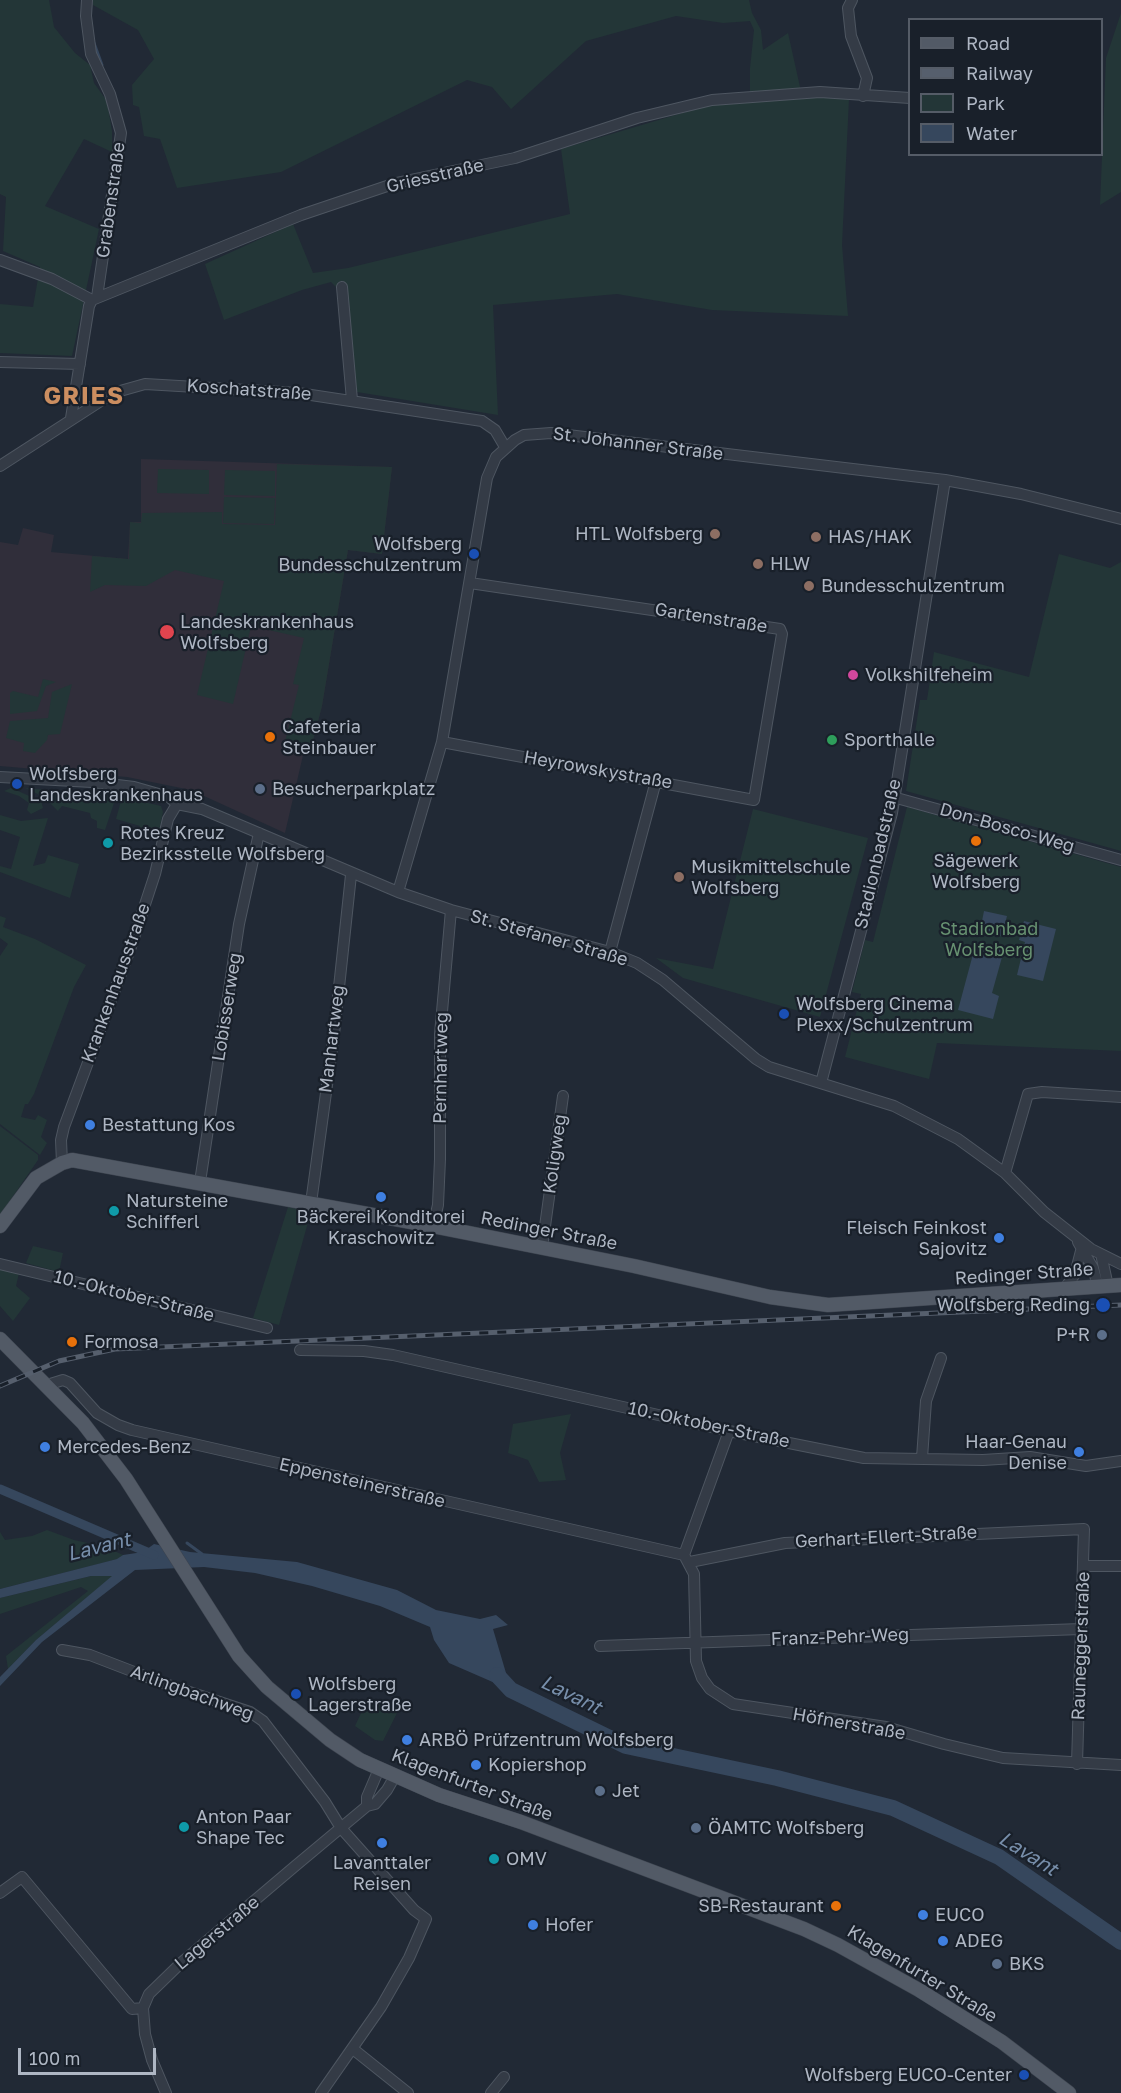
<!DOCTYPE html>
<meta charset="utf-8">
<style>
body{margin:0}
#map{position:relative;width:1121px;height:2093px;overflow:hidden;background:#212935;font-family:"Golos Text",sans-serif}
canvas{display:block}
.legend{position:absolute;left:908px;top:18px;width:195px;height:138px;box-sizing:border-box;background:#19202a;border:2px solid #555c67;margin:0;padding:8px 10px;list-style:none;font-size:18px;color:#aeb6c3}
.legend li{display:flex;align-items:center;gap:12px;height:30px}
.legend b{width:30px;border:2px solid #555c67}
.scale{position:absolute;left:18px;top:2048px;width:138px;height:27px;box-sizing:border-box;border:3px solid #aeb6c3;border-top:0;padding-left:8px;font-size:18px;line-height:21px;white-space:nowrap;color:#aeb6c3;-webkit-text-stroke:4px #19202a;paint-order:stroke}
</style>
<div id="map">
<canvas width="1121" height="2093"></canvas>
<ul class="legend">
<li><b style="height:8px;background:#525a66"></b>Road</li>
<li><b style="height:8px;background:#565f6d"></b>Railway</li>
<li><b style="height:16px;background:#233637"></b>Park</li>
<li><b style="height:16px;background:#36475d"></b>Water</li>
</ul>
<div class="scale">100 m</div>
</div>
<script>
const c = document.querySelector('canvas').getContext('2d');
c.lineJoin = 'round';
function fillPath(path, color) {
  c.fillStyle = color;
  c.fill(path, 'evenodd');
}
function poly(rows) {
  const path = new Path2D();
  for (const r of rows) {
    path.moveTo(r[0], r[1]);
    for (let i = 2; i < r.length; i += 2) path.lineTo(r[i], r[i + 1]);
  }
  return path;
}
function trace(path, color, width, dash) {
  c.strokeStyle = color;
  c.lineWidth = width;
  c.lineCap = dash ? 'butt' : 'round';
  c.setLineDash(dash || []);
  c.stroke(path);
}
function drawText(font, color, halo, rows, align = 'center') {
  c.font = font + ' "Golos Text",sans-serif';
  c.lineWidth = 4.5;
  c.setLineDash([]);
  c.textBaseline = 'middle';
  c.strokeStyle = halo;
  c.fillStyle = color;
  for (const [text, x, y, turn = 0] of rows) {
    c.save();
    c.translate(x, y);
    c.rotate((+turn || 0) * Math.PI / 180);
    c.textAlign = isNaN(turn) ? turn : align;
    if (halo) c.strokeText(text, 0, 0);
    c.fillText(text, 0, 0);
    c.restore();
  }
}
fillPath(poly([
 [141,459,392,467,382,554,348,550,322,706,310,752,304,751,285,833,191,790,127,777,0,766,0,542,18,545,23,528,54,535,51,552,128,559,130,522,141,522]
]), '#302e3a');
fillPath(poly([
 [0,0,49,0,54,27,75,53,90,65,94,83,107,101,112,131,112,152,84,139,45,206,99,229,72,356,0,353,0,304,33,307,40,267,3,251,6,197,0,194],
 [93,0,749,0,752,13,761,30,763,50,788,33,802,96,849,99,842,245,848,316,712,310,617,294,493,305,498,415,357,392,345,286,336,287,331,282,302,290,224,320,205,264,293,224,313,273,348,268,570,214,561,149,709,105,750,99,750,68,754,30,750,21,723,23,676,16,586,41,511,109,492,87,467,80,281,172,177,188,160,139,144,136,139,107,133,105,132,85,154,59,138,30,93,5],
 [1121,13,1121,192,1100,205,1106,58],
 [277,464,392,467,382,554,348,550,322,706,310,752,284,746,299,685,293,684,304,638,251,626,233,704,197,695,224,581,175,570,146,586,105,585,90,592,92,556,129,559,130,522,141,523,142,513,222,512,222,524,275,525],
 [158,469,209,470,209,494,157,493],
 [225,470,275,471,275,496,224,495],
 [224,497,275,498,274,524,223,523],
 [1059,554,1110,568,1121,562,1121,851,906,791,920,700,927,700,934,652,1029,677],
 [43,679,56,682,46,686,37,711,10,714,10,693,13,691,38,697],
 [72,684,60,734,48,735,47,740,35,753,23,751,24,743,6,738,10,721,48,718,52,692],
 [11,788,41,801,43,808,31,814,27,810,29,803,19,796,4,791],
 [25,788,116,797,105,830,97,828,97,821,91,818,90,813,62,806,58,811,44,797],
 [122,797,161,806,163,812,158,835,140,830,140,826,116,819],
 [907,807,1121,867,1121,1051,937,1043,929,1079,845,1057,861,994,852,992,865,940,873,942],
 [753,809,868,838,820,1017,683,978,656,958,713,969],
 [0,815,21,821,48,818,33,866,45,863,48,855,79,864,70,898,0,872,0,866,11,869,20,837,0,830],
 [0,916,6,918,3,927,35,939,86,965,74,987,34,1094,28,1104,25,1104,21,1117,35,1120,38,1115,47,1120,41,1137,47,1143,40,1155,0,1124,0,956,8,944,0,938],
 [0,1126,38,1155,38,1160,0,1215],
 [288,1207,311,1212,279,1325,253,1318],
 [33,1246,63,1253,59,1272,26,1263],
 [0,1267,19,1273,16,1286,30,1298,13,1321,0,1306],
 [571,1414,560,1453,566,1480,539,1482,528,1460,508,1453,513,1424],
 [47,1530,74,1540,106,1547,123,1555,118,1559,0,1589,0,1532,5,1540,32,1536],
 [91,1576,113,1576,36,1640,8,1669,6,1656,88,1591,81,1587,0,1614,0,1598],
 [368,1698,398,1711,383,1741,375,1740,355,1726]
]), '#233637');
fillPath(poly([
 [984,911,1007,916,1002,936,980,931],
 [1024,921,1056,929,1043,981,1017,975,1025,942,1019,940],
 [976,943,1004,950,992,993,999,996,993,1019,958,1010],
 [154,1544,190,1552,297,1562,397,1590,436,1610,480,1619,496,1615,508,1625,493,1629,511,1690,449,1663,434,1640,430,1627,380,1606,312,1586,255,1573,204,1567,135,1570,42,1642,0,1686,0,1677,36,1640,112,1576,91,1576,0,1598,0,1589,117,1559,123,1555,143,1552]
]), '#36475d');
trace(poly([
 [94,43,102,65],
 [187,1543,202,1554]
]), '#36475d', 3);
trace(poly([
 [0,1489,154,1555]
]), '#36475d', 9);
trace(poly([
 [497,1675,511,1690,626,1746,777,1778,893,1808,999,1857,1121,1942]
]), '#36475d', 16);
const minor = poly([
 [87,0,86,16,91,54,110,94,121,133,97,297],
 [852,0,848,8,851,36,867,78,863,96],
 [0,260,52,279,92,300],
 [342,287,352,400],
 [0,362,80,364],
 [71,418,89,306,92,300,301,215,396,183,515,158,637,118,712,100,820,92,910,98],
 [0,466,113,393,145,384,298,393,482,421,495,430,505,447],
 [442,742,754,800,782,634,780,629,470,583],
 [0,777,92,782,134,787,169,797,177,804],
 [893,797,1121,860],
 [177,804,202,809,398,892,451,910,610,952,637,963,663,980,756,1059,769,1067,894,1106,958,1139,1005,1173,1044,1212,1091,1249,1121,1264],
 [398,892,442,742,487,478,496,457,515,440,524,435,551,433,945,480,1021,494,1121,519],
 [610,952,656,781],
 [821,1083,892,813,945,480],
 [62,1163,61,1140,64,1127,132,944,155,874,168,819,177,804],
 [1005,1173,1028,1094,1042,1092,1121,1097],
 [200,1182,239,924,259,833],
 [311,1203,334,1034,351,875],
 [433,1226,438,1205,440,1159,440,1034,451,910],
 [1078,1242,1093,1268,1098,1286],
 [542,1248,563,1096],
 [1101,1254,1108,1286],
 [0,1264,267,1328],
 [1065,1288,1075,1274,1082,1247],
 [300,1350,364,1351,393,1355,729,1431,864,1458,983,1460,1030,1457,1086,1466,1121,1461],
 [47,1385,63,1380,70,1383,97,1413,118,1425,132,1430,684,1555,694,1574,696,1661,702,1678,710,1689,733,1704,886,1727,944,1744,1003,1758,1121,1765],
 [922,1458,926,1401,941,1358],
 [684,1555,729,1431],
 [690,1562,785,1543,1084,1529,1077,1764],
 [1084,1566,1121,1566],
 [600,1646,1081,1629],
 [62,1650,90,1655,168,1685,250,1712,263,1721,325,1802,341,1828,414,1910,426,1919,409,1958,381,2007,321,2093],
 [367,1806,367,1797,379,1769],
 [0,1893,22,1877,132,2009,143,2008],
 [353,2049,408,2093],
 [166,2093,152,2060,145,2034,143,2008,149,1994,182,1962,294,1867,367,1806,375,1804,387,1790,395,1776],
 [491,2093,504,2077]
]);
const major = poly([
 [0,1226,36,1178,62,1163,72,1160,433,1226,634,1266,770,1297,828,1305,1121,1285],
 [0,1339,83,1423,126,1479,239,1656,267,1687,330,1740,360,1760,439,1795,521,1822,804,1929,838,1945,919,1990,1002,2042,1069,2093]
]);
trace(minor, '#4e5661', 12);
trace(major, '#3d444f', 15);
trace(minor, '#343b46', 10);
trace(major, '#525a66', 14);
const rail = poly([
 [0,1386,59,1361,115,1349,1121,1305]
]);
trace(rail, '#565f6d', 5);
trace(rail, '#19202a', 3, [9]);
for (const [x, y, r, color] of [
 [715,534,6,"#8d6e63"],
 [816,537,6,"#8d6e63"],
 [474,554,6,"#1a4fb4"],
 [758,564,6,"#8d6e63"],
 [809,586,6,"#8d6e63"],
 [167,632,8,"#e0444e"],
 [853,675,6,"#d1479c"],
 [270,737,6,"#e8710a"],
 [832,740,6,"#2e9e5b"],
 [17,784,6,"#1a4fb4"],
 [260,789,6,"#5c6f8a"],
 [976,841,6,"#e8710a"],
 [108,843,6,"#0f9aa8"],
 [679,877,6,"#8d6e63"],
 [784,1014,6,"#1a4fb4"],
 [90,1125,6,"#3f7fe0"],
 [381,1197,6,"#3f7fe0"],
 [114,1211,6,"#0f9aa8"],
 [999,1238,6,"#3f7fe0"],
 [1103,1305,8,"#1a4fb4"],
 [1102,1335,6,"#5c6f8a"],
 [72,1342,6,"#e8710a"],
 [45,1447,6,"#3f7fe0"],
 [1079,1452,6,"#3f7fe0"],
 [296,1694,6,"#1a4fb4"],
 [407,1740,6,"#3f7fe0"],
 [476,1765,6,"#3f7fe0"],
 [600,1791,6,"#5c6f8a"],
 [184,1827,6,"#0f9aa8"],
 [696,1828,6,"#5c6f8a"],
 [382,1843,6,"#3f7fe0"],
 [494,1859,6,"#0f9aa8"],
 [836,1906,6,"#e8710a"],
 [923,1915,6,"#3f7fe0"],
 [533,1925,6,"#3f7fe0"],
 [943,1941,6,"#3f7fe0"],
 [997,1964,6,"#5c6f8a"],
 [1024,2075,6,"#1a4fb4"]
]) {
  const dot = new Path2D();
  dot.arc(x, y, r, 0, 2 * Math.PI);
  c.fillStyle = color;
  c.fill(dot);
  trace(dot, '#19202a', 2);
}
drawText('18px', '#aeb6c3', '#19202a', [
 ["Griesstraße",435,176,-13],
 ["Grabenstraße",111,200,-82],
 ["Koschatstraße",249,390,4],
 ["St. Johanner Straße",638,444,7],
 ["Gartenstraße",711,618,9],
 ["Heyrowskystraße",598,770,10],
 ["Don-Bosco-Weg",1007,828,16],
 ["Stadionbadstraße",878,854,-77],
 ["St. Stefaner Straße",549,938,16],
 ["Krankenhausstraße",116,983,-70],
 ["Lobisserweg",227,1007,-81],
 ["Manhartweg",332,1039,-83],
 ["Pernhartweg",441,1068,-89],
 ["Koligweg",555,1154,-82],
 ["Redinger Straße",549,1231,11],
 ["Redinger Straße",1024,1274,-4],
 ["10.-Oktober-Straße",134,1296,14],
 ["10.-Oktober-Straße",709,1425,12],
 ["Eppensteinerstraße",362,1483,13],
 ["Gerhart-Ellert-Straße",886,1537,-3],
 ["Franz-Pehr-Weg",840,1637,-2],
 ["Rauneggerstraße",1081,1646,-88],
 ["Arlingbachweg",192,1693,20],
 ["Höfnerstraße",849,1724,10],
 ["Klagenfurter Straße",472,1785,21],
 ["Lagerstraße",217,1933,-40],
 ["Klagenfurter Straße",922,1974,31]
]);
drawText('18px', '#aeb6c3', '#19202a', [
 ["HTL Wolfsberg",703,534,"right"],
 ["HAS/HAK",828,537],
 ["Wolfsberg",462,544,"right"],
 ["Bundesschulzentrum",462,565,"right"],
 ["HLW",770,564],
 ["Bundesschulzentrum",821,586],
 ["Landeskrankenhaus",180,622],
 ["Wolfsberg",180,643],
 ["Volkshilfeheim",865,675],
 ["Cafeteria",282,727],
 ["Steinbauer",282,748],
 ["Sporthalle",844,740],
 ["Wolfsberg",29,774],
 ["Landeskrankenhaus",29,795],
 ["Besucherparkplatz",272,789],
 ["Rotes Kreuz",120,833],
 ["Bezirksstelle Wolfsberg",120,854],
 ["Sägewerk",976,861,"center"],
 ["Wolfsberg",976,882,"center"],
 ["Musikmittelschule",691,867],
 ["Wolfsberg",691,888],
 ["Wolfsberg Cinema",796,1004],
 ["Plexx/Schulzentrum",796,1025],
 ["Bestattung Kos",102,1125],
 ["Natursteine",126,1201],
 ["Schifferl",126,1222],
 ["Bäckerei Konditorei",381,1217,"center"],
 ["Kraschowitz",381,1238,"center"],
 ["Fleisch Feinkost",987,1228,"right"],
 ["Sajovitz",987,1249,"right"],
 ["Wolfsberg Reding",1090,1305,"right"],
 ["P+R",1090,1335,"right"],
 ["Formosa",84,1342],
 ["Haar-Genau",1067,1442,"right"],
 ["Denise",1067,1463,"right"],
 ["Mercedes-Benz",57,1447],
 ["Wolfsberg",308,1684],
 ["Lagerstraße",308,1705],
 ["ARBÖ Prüfzentrum Wolfsberg",419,1740],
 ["Kopiershop",488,1765],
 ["Jet",612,1791],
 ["Anton Paar",196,1817],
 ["Shape Tec",196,1838],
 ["ÖAMTC Wolfsberg",708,1828],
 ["OMV",506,1859],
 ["Lavanttaler",382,1863,"center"],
 ["Reisen",382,1884,"center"],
 ["SB-Restaurant",824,1906,"right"],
 ["EUCO",935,1915],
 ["Hofer",545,1925],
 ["ADEG",955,1941],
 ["BKS",1009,1964],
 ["Wolfsberg EUCO-Center",1012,2075,"right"]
], 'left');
drawText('18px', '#679171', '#19202a', [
 ["Stadionbad",989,929],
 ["Wolfsberg",989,950]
]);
drawText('italic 20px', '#778eaa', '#19202a', [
 ["Lavant",99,1547,-14],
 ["Lavant",571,1695,26],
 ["Lavant",1028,1854,32]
]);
c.letterSpacing = '1.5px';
drawText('bold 24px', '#cc8e60', '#19202a', [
 ["GRIES",84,396]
]);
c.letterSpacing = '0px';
</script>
